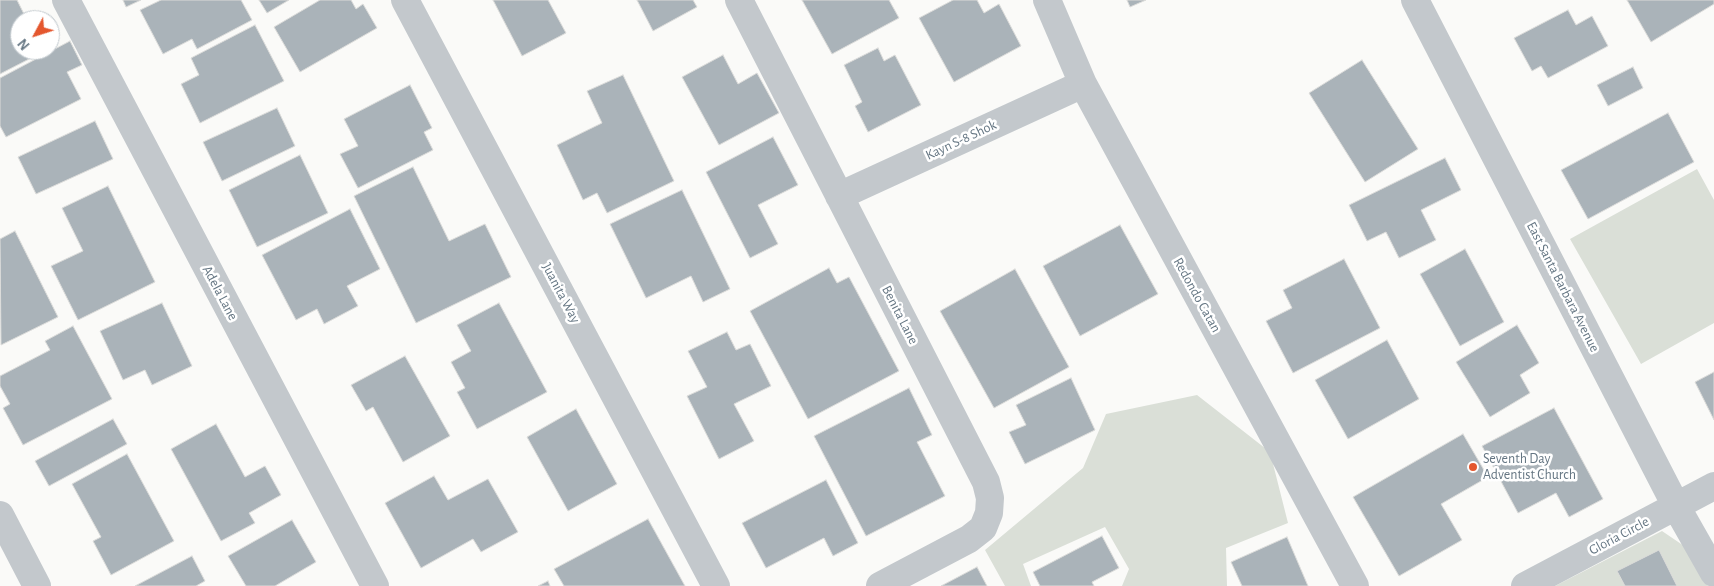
<!DOCTYPE html>
<style>
body{margin:0}
#map{position:relative;width:1714px;height:586px;overflow:hidden;background:#fafaf8;font-family:"Alegreya Sans",sans-serif}
canvas{display:block}
.north{position:absolute;left:10px;top:10px;width:50px;height:50px;box-sizing:border-box;background:#fff;border:1px solid #c1c8cd;border-radius:50%;rotate:230deg;font-size:14px;font-weight:700;line-height:20px;text-align:center;color:#657683}
.north::after{content:'';display:block;margin:auto;width:18px;height:22px;background:#e4572e;clip-path:polygon(50% 0,100% 100%,50% 72%,0 100%)}
</style>
<div id="map">
<canvas width="1714" height="586"></canvas>
<div class="north">N</div>
</div>
<script>
const c = document.querySelector('canvas').getContext('2d');
c.lineJoin = 'round';
function fillPath(path, color) {
  c.fillStyle = color;
  c.fill(path, 'evenodd');
}
function poly(rows) {
  const path = new Path2D();
  for (const r of rows) {
    path.moveTo(r[0], r[1]);
    for (let i = 2; i < r.length; i += 2) path.lineTo(r[i], r[i + 1]);
  }
  return path;
}
function trace(path, color, width, dash) {
  c.strokeStyle = color;
  c.lineWidth = width;
  c.lineCap = dash ? 'butt' : 'round';
  c.setLineDash(dash || []);
  c.stroke(path);
}
function drawText(font, color, halo, rows, align = 'center') {
  c.font = font + ' "Alegreya Sans",sans-serif';
  c.lineWidth = 5;
  c.setLineDash([]);
  c.textBaseline = 'middle';
  c.strokeStyle = halo;
  c.fillStyle = color;
  for (const [text, x, y, turn = 0] of rows) {
    c.save();
    c.translate(x, y);
    c.rotate((+turn || 0) * Math.PI / 180);
    c.textAlign = isNaN(turn) ? turn : align;
    if (halo) c.strokeText(text, 0, 0);
    c.fillText(text, 0, 0);
    c.restore();
  }
}
fillPath(poly([
 [1697,169,1714,200,1714,323,1641,364,1570,239],
 [1197,395,1270,452,1288,523,1226,548,1227,586,1122,586,1129,569,1105,527,1023,564,1031,586,1005,586,985,550,1083,468,1106,414],
 [1662,531,1690,550,1708,586,1555,586]
]), '#dadfd7');
const building = poly([
 [0,0,17,0,27,20,20,20,20,50,29,50,33,57,0,74,0,0],
 [123,0,141,0,126,7,123,0],
 [161,0,241,0,252,20,197,49,192,39,163,54,140,10,161,0],
 [259,0,289,0,267,13,259,0],
 [320,0,351,0,356,9,363,4,377,28,300,72,274,27,320,0],
 [493,0,548,0,566,33,522,56,493,0],
 [637,0,693,0,697,7,653,31,637,0],
 [802,0,889,0,899,18,832,54,802,0],
 [953,0,977,0,984,13,999,4,1021,46,954,82,919,18,953,0],
 [1127,0,1146,0,1130,7,1127,0],
 [1627,0,1714,0,1714,4,1651,42,1627,0],
 [1568,10,1576,25,1592,16,1608,46,1548,78,1541,66,1532,71,1514,38,1568,10],
 [255,25,284,81,200,123,181,84,199,75,191,58,255,25],
 [70,41,82,65,67,72,81,99,6,137,0,126,0,78,70,41],
 [878,48,884,61,895,55,921,105,868,132,855,106,862,102,844,65,878,48],
 [723,55,738,84,757,73,779,113,719,145,682,77,723,55],
 [1362,60,1418,149,1365,182,1309,93,1362,60],
 [1633,67,1643,88,1608,106,1597,85,1633,67],
 [623,75,674,181,607,213,597,193,583,200,557,145,602,123,587,91,623,75],
 [410,85,432,128,424,132,433,150,358,188,340,154,358,146,344,119,410,85],
 [277,108,295,146,222,181,203,142,277,108],
 [1668,113,1694,162,1588,219,1561,170,1668,113],
 [95,121,113,159,36,194,18,157,95,121],
 [773,137,798,185,758,205,778,244,750,258,706,172,773,137],
 [300,155,328,213,257,247,229,190,300,155],
 [1445,158,1461,190,1421,210,1436,240,1399,258,1386,232,1367,241,1349,205,1445,158],
 [413,167,449,241,485,224,511,277,416,323,354,196,413,167],
 [108,186,155,282,78,320,51,266,83,251,62,208,108,186],
 [682,190,730,289,703,302,691,276,646,298,610,224,682,190],
 [350,209,380,269,347,286,358,306,324,324,317,309,296,320,262,255,350,209],
 [1120,225,1158,294,1080,336,1043,266,1120,225],
 [15,231,58,317,1,345,0,239,15,231],
 [1465,249,1504,322,1460,346,1420,274,1465,249],
 [1344,259,1380,328,1293,373,1266,321,1292,308,1283,290,1344,259],
 [829,268,837,283,849,277,899,371,808,419,750,311,829,268],
 [1015,269,1069,367,994,408,940,311,1015,269],
 [162,303,192,366,152,385,145,370,123,380,100,331,162,303],
 [499,303,547,392,477,429,457,392,465,388,451,362,471,351,457,325,499,303],
 [1517,325,1539,363,1520,375,1530,393,1490,417,1456,362,1517,325],
 [73,326,112,399,23,445,3,408,10,404,0,386,0,376,50,350,45,341,73,326],
 [727,332,736,350,750,344,771,386,734,404,754,441,719,459,687,396,707,387,688,351,727,332],
 [1387,340,1419,399,1348,439,1315,380,1387,340],
 [405,356,450,436,403,462,373,407,366,411,351,385,405,356],
 [1714,372,1714,420,1695,382,1714,372],
 [1071,378,1095,430,1025,464,1009,432,1026,425,1016,405,1071,378],
 [909,388,932,435,917,442,945,496,866,536,814,436,909,388],
 [1554,408,1603,499,1569,517,1556,493,1518,513,1482,446,1554,408],
 [576,409,617,484,568,511,527,437,576,409],
 [113,419,127,444,49,486,35,461,113,419],
 [216,424,245,477,265,466,281,495,249,513,255,523,221,541,171,449,216,424],
 [1463,434,1488,477,1441,504,1462,540,1399,576,1353,497,1463,434],
 [127,454,174,541,111,575,93,541,101,537,72,484,127,454],
 [434,476,448,500,488,479,518,532,481,552,473,539,421,568,385,503,434,476],
 [826,480,858,543,833,556,824,538,766,568,742,523,826,480],
 [648,519,685,586,564,586,554,569,648,519],
 [292,520,316,562,275,586,246,586,228,556,292,520],
 [1102,536,1119,568,1092,582,1094,586,1040,586,1033,572,1102,536],
 [1287,537,1308,586,1242,586,1231,562,1287,537],
 [1659,550,1677,586,1625,586,1617,571,1659,550],
 [192,556,205,581,196,586,135,586,192,556],
 [977,567,987,586,941,586,977,567],
 [548,581,550,586,538,586,548,581]
]);
fillPath(building, '#aab3b9');
trace(building, '#dcdcda', 1);
trace(poly([
 [66,0,375,586],
 [405,0,716,586],
 [739,0,986,482,990,498,989,513,983,528,969,539,880,586],
 [1047,0,1083,84,1355,586],
 [1415,0,1676,506,1714,573],
 [839,196,1083,84],
 [0,515,37,586],
 [1525,586,1714,486]
]), '#c3c8cc', 28);
for (const [x, y, r, color] of [
 [1473,467,5,"#e4572e"]
]) {
  const dot = new Path2D();
  dot.arc(x, y, r, 0, 2 * Math.PI);
  c.fillStyle = color;
  c.fill(dot);
  trace(dot, '#fff', 2);
}
drawText('14px', '#657683', '#fff', [
 ["Kayn S-8 Shok",961,140,-25],
 ["East Santa Barbara Avenue",1563,287,63],
 ["Adela Lane",220,293,62],
 ["Juanita Way",561,293,62],
 ["Redondo Catan",1197,295,61],
 ["Benita Lane",900,315,63],
 ["Gloria Circle",1619,536,-28]
]);
drawText('14px', '#657683', '#fff', [
 ["Seventh Day",1483,459],
 ["Adventist Church",1483,475]
], 'left');
</script>
